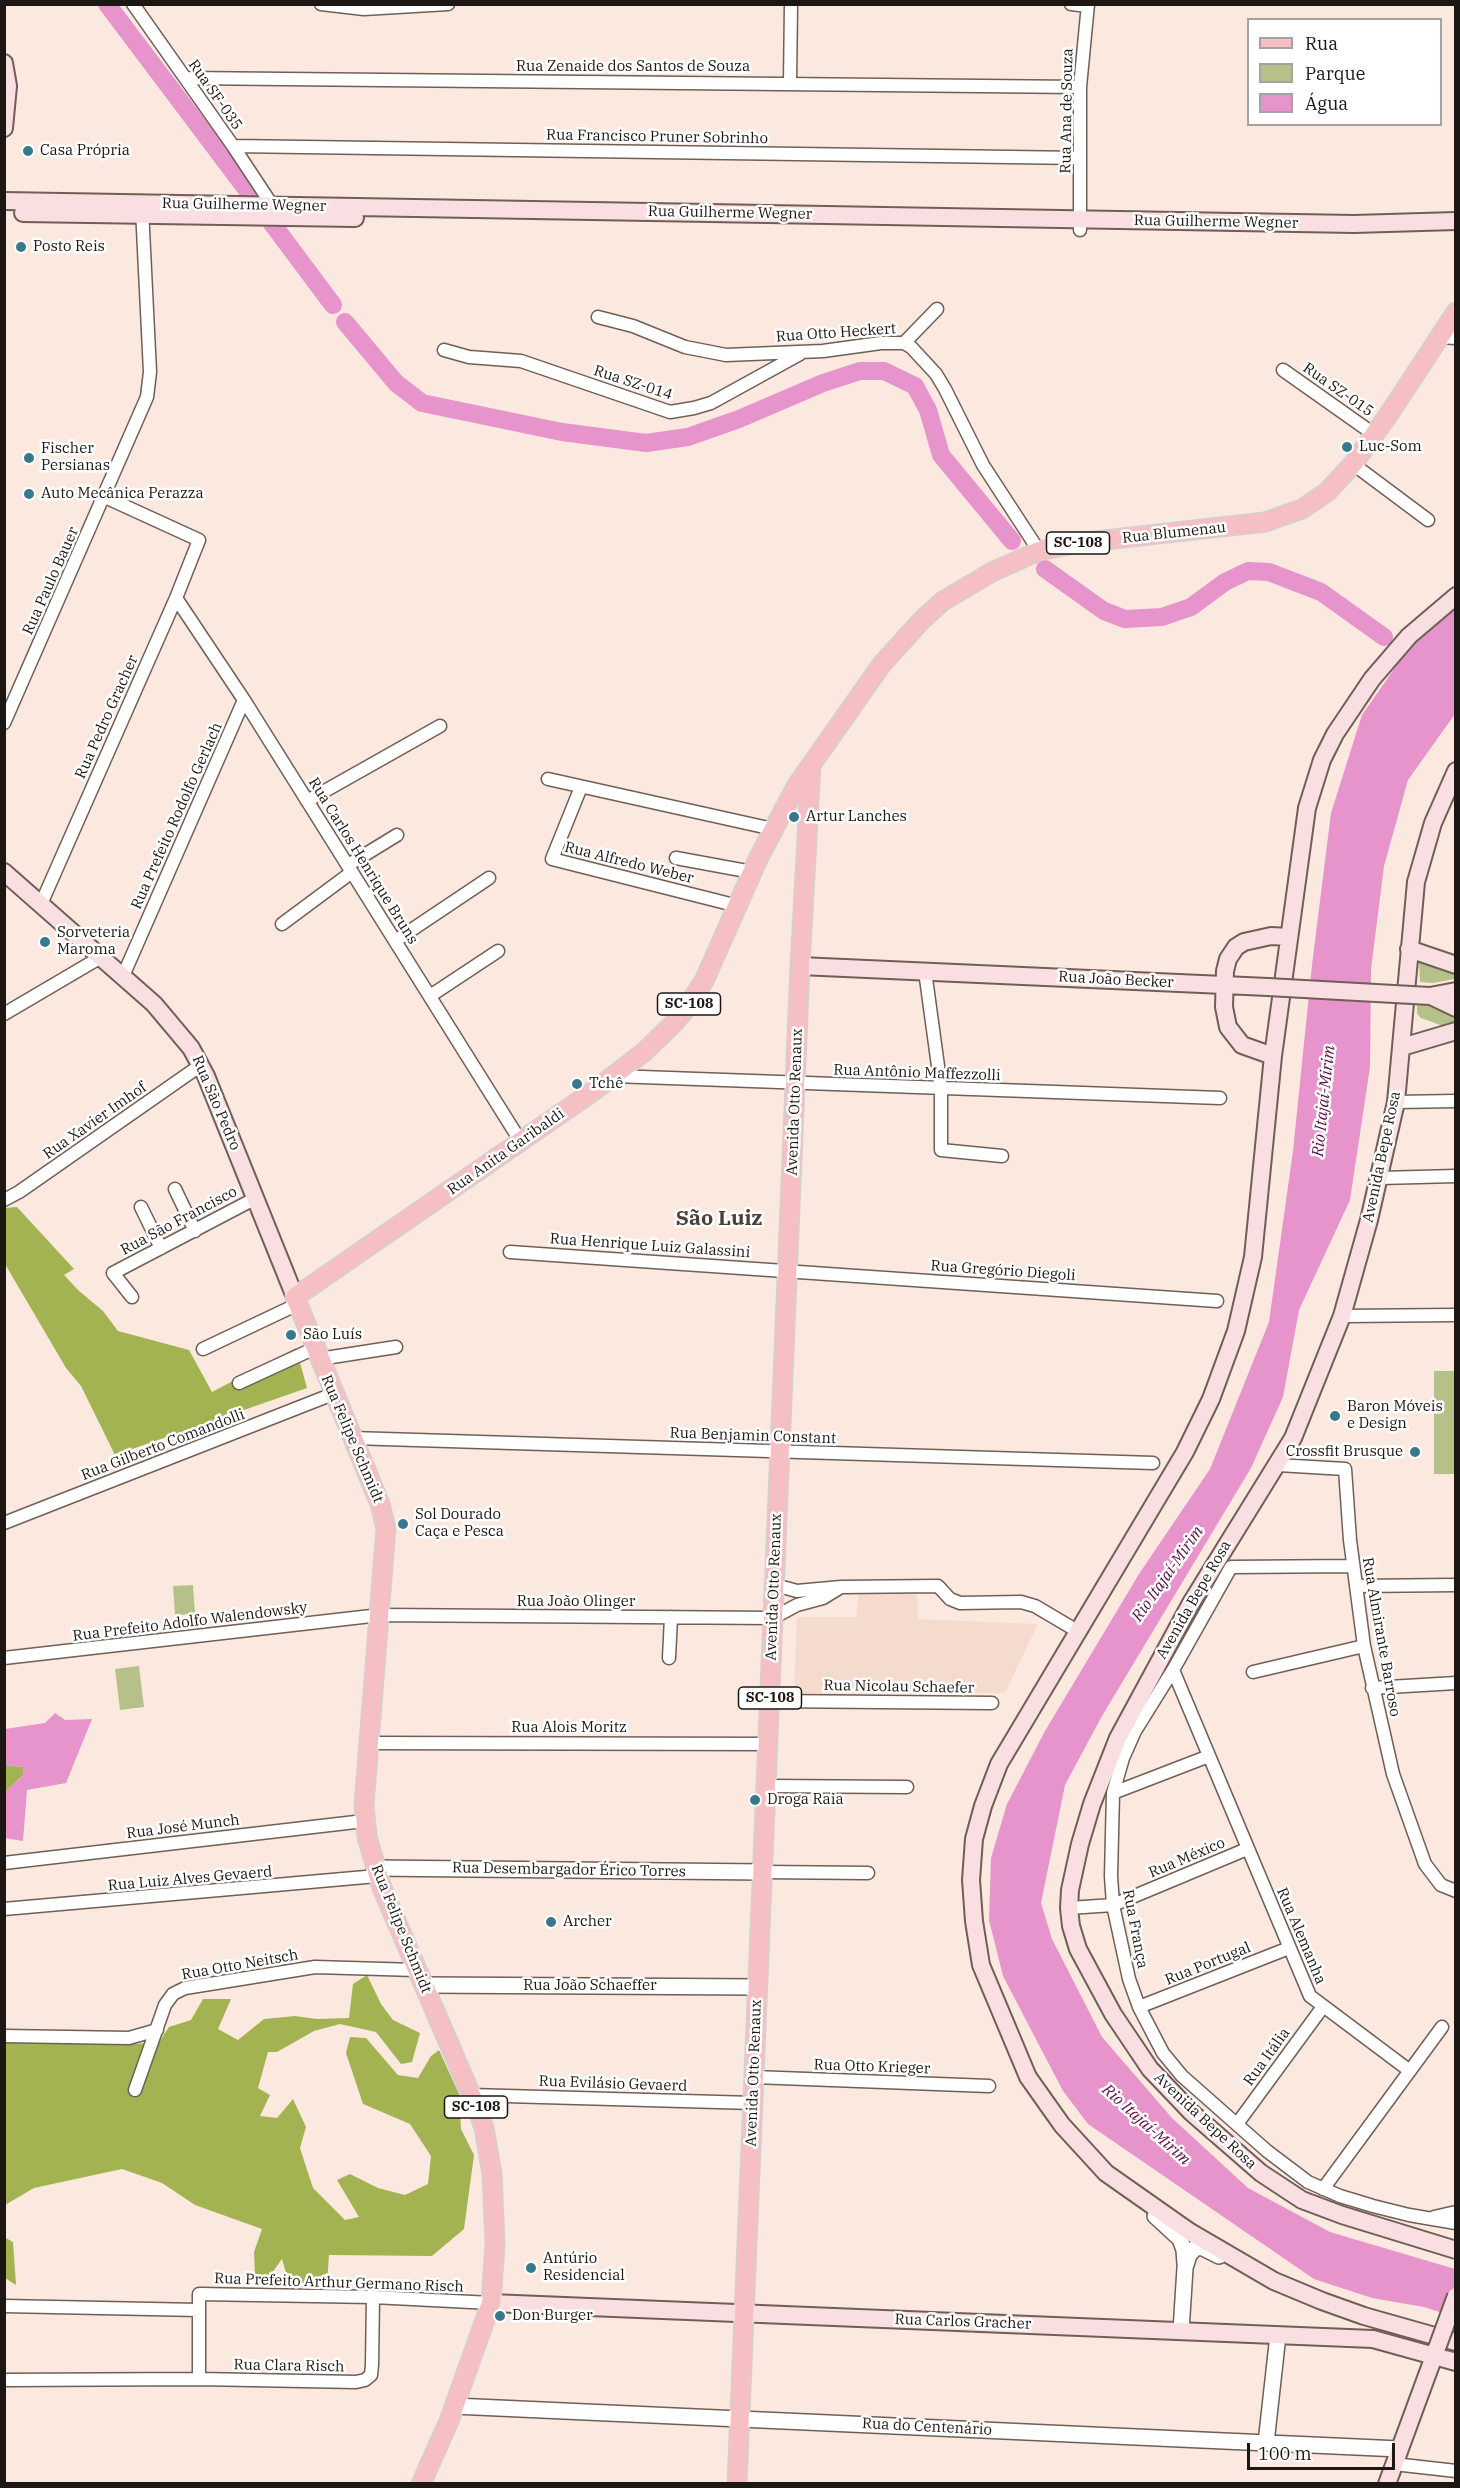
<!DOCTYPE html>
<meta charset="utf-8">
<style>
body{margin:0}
#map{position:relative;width:1460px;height:2488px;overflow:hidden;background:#fbe9df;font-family:"IBM Plex Serif",serif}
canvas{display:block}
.frame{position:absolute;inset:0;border:6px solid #1d1714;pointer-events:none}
.legend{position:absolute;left:1247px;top:18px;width:195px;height:108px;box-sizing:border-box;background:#fff;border:2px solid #a5a2a1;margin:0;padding:8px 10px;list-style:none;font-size:18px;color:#1d1714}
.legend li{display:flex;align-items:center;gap:12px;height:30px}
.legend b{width:30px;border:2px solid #a5a2a1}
.scale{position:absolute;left:1247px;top:2443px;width:148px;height:27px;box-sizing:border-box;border:3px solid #1d1714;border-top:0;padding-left:8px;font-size:18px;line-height:21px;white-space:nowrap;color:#1d1714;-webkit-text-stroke:4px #fff;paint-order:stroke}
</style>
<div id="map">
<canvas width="1460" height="2488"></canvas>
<div class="frame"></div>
<ul class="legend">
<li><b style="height:8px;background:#f5bfc4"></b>Rua</li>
<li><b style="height:16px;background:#b6c189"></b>Parque</li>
<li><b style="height:16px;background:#e793cc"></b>Água</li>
</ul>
<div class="scale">100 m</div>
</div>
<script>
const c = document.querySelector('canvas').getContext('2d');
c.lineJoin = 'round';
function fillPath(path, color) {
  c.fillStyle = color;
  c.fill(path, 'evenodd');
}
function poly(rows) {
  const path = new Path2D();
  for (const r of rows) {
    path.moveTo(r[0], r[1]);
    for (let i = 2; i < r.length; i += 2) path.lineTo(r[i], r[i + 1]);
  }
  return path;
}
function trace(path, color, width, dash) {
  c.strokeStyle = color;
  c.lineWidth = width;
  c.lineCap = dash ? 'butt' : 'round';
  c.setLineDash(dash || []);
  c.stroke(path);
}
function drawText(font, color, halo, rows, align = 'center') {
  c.font = font + ' "IBM Plex Serif",serif';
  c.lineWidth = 5;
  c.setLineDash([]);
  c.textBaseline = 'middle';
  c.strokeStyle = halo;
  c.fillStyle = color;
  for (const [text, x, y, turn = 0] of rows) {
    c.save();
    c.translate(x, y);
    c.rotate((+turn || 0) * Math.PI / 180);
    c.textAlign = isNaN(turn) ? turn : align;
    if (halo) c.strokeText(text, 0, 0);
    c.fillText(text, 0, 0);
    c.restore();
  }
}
fillPath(poly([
 [917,1591,918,1619,1038,1624,1005,1693,794,1694,797,1617,856,1617,859,1592]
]), '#f5dbce');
fillPath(poly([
 [1426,960,1455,969,1455,979,1433,983,1420,982,1419,963],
 [1417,1004,1433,1004,1455,1014,1455,1022,1443,1026,1421,1018,1417,1014],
 [1434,1371,1455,1371,1455,1474,1434,1474],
 [193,1585,195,1614,175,1615,173,1586],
 [139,1666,144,1707,120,1710,115,1669]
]), '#b6c189');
fillPath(poly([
 [17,1207,74,1269,64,1275,78,1290,103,1311,118,1331,189,1350,212,1392,296,1348,307,1388,115,1455,81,1386,66,1368,5,1264,5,1208],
 [5,1765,23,1767,23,1775,5,1792],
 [367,1975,381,2004,393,2020,420,2033,412,2062,401,2064,376,2032,340,2024,314,2031,277,2052,268,2052,258,2088,270,2095,260,2116,277,2118,293,2099,306,2127,300,2148,313,2188,345,2220,359,2217,337,2180,350,2174,378,2188,405,2195,428,2184,431,2156,410,2124,363,2104,346,2053,350,2037,366,2038,398,2075,418,2078,431,2056,439,2050,459,2094,461,2129,474,2155,464,2229,432,2256,329,2255,327,2284,289,2283,282,2259,267,2280,255,2276,254,2252,262,2229,195,2205,162,2183,122,2169,34,2188,5,2205,5,2042,135,2044,159,2042,169,2027,191,2020,203,1999,231,1999,218,2029,238,2040,264,2019,295,2016,317,2019,349,2018,353,1984],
 [4,2237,13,2242,16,2285,5,2278]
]), '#a3b352');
fillPath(poly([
 [1455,609,1455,714,1408,780,1384,866,1371,969,1370,1067,1350,1200,1299,1310,1283,1397,1251,1468,1102,1716,1065,1785,1041,1903,1052,1939,1102,2037,1172,2118,1248,2188,1330,2232,1455,2269,1455,2317,1424,2307,1372,2298,1314,2279,1088,2124,1063,2091,1003,1976,989,1920,991,1858,1007,1804,1045,1731,1139,1574,1210,1469,1269,1322,1293,1151,1312,965,1331,813,1362,715,1406,652,1442,617],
 [55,1713,65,1720,92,1719,66,1783,27,1790,23,1841,5,1838,5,1792,23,1775,23,1767,5,1765,5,1729,45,1723]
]), '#e793cc');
trace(poly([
 [107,4,250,194],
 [271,222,333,305],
 [345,322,396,383,422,403,562,432,646,443,688,437,739,419,823,383,860,371,884,371,915,386,928,410,941,455,1012,541],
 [1045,569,1104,611,1125,619,1162,617,1191,607,1225,582,1248,571,1269,572,1321,592,1384,637]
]), '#e793cc', 18);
const minor = poly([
 [133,4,233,146,272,205,272,210],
 [321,4,364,9,448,4],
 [1071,4,1088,6],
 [185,78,1080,87],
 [790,83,791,4],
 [233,146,1080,158],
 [1080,230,1080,87,1088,4],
 [598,317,633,326,685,347,726,355,823,351,881,343,904,343,911,347,936,374,945,389,983,465,1039,551],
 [1439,337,1456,338],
 [904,343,937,309],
 [444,350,469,357,521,361,670,412,694,408,711,403,800,354],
 [1283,370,1375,435],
 [1353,464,1428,520],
 [176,598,244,700,521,1142],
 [4,723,147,397,150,372,142,209],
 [548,779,773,829],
 [581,787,552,859,738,906],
 [307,801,440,726],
 [676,858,752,872],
 [348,865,397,835],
 [41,904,176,598,199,540,105,497],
 [282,924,352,872],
 [395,941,489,878],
 [925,971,941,1088,941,1150,1002,1156],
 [123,976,244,700],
 [430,996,498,951],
 [4,1014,101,957],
 [614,1076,1220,1098],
 [1396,1102,1456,1101],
 [1380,1178,1456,1176],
 [175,1189,195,1231],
 [4,1200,19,1192,201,1065],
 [141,1207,161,1248],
 [510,1252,1217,1301],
 [132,1297,113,1273,256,1198],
 [1342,1316,1456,1315],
 [203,1349,298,1304],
 [319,1359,396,1347],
 [239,1383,315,1348],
 [352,1438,1153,1463],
 [1278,1465,1345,1469,1350,1540,1364,1646,1393,1774,1425,1864,1441,1885,1456,1891],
 [4,1523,333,1394],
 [1353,1566,1231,1567,1173,1670,1135,1731,1123,1758,1113,1793,1111,1876,1113,1905,1129,1979,1139,2007,1163,2053,1182,2076,1267,2151,1308,2182,1340,2196,1373,2206,1409,2215,1456,2223],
 [775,1585,797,1591,841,1587,938,1586,950,1599,960,1603,1021,1602,1035,1606,1079,1632],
 [1356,1586,1456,1585],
 [4,1658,380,1615,773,1618,797,1605,823,1598,841,1587],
 [669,1658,671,1617],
 [1173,1670,1310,1996,1410,2071],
 [1253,1672,1364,1646],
 [1372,1688,1456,1683],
 [770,1701,992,1703],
 [369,1743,768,1744],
 [766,1786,907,1787],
 [1113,1793,1209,1756],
 [4,1863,364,1821],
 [763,1872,868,1873],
 [1069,1908,1113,1905,1247,1849],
 [4,1909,377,1876],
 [1139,2007,1289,1948],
 [4,2036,129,2038,157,2030],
 [754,2077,989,2086],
 [135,2090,165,2005,173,1994,185,1988,315,1967,416,1970],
 [471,2095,753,2103],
 [1237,2124,1322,2008],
 [1323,2189,1442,2027],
 [1434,2217,1456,2212],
 [4,2306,199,2310],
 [199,2379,199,2294,373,2297,491,2303],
 [4,2380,199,2379,356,2382,365,2380,371,2375,372,2365,373,2297],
 [1394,2464,1456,2471]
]);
const tertiary = poly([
 [374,1868,763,1872],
 [423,1985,758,1987],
 [1155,2216,1180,2239,1184,2250,1185,2264],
 [1181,2331,1185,2268,1189,2255,1196,2247,1203,2248,1219,2256],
 [454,2406,1400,2449],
 [1266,2443,1278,2335]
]);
const secondary = poly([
 [4,63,8,86,4,128],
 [4,201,1354,224,1456,221],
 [23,213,355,218],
 [1456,596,1409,636,1372,679,1335,734,1322,760,1307,808,1273,1056,1253,1257,1236,1331,1211,1399,1185,1452,999,1764,983,1806,974,1839,971,1880,974,1921,981,1965,1028,2077,1062,2125,1106,2173,1190,2232,1274,2281,1322,2301,1364,2316,1456,2342],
 [1456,771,1433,823,1416,882,1396,1102,1369,1220,1342,1316,1293,1438,1191,1603,1118,1738,1092,1804,1080,1844,1070,1890,1069,1908,1071,1926,1078,1949,1113,2014,1150,2069,1192,2113,1261,2173,1302,2200,1342,2215,1456,2250],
 [4,872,154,1004,191,1048,206,1076,295,1297],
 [1409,949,1456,965],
 [800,966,1268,987],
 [1430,996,1456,991],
 [1431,996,1456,1008],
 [1402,1047,1456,1031],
 [1273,1056,1242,1045,1228,1027,1224,1007,1225,971,1228,959,1236,947,1244,942,1271,936,1289,937],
 [491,2303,1373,2339,1456,2362],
 [1387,2484,1437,2348]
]);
const primary = poly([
 [421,2484,449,2421,491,2303,495,2244,492,2174,484,2128,478,2111,382,1888,367,1837,364,1805,386,1528,380,1504,295,1297,595,1090,644,1052,673,1024,685,1010,704,981,758,859,797,785,882,664,922,620,943,601,992,572,1039,551,1078,543,1265,522,1302,509,1327,492,1353,464,1389,414,1456,312],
 [737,2484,800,966,811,765]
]);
trace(minor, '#6f5f57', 15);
trace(tertiary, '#6f5f57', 18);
trace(secondary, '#6f5f57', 20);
trace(primary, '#d2d1d0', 21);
trace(minor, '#fff', 12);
trace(tertiary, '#fff', 15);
trace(secondary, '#fadfe2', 16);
trace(primary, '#f5bfc4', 18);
const secondaryBridge = poly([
 [1268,987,1430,996],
 [1437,2348,1456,2296]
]);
trace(secondaryBridge, '#6f5f57', 20, []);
trace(secondaryBridge, '#fadfe2', 16);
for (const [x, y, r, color] of [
 [28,151,6,"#38788b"],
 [21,247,6,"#38788b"],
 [1347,447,6,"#38788b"],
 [29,458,6,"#38788b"],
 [29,494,6,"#38788b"],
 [794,817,6,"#38788b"],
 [45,942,6,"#38788b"],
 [577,1084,6,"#38788b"],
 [291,1335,6,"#38788b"],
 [1335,1416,6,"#38788b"],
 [1415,1452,6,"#38788b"],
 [403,1524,6,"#38788b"],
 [755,1800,6,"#38788b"],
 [551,1922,6,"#38788b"],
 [531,2268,6,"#38788b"],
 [500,2316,6,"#38788b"]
]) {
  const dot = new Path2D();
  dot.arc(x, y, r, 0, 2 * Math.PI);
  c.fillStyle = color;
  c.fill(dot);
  trace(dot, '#fff', 2);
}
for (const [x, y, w] of [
 [1078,543,63],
 [689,1004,63],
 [770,1698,63],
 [476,2107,63]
]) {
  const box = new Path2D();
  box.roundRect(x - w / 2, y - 11, w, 22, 4.5);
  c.fillStyle = '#fff';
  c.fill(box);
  trace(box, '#1d1714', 1.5);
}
drawText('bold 14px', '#1d1714', null, [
 ["SC-108",1078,543],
 ["SC-108",689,1004],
 ["SC-108",770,1698],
 ["SC-108",476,2107]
]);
drawText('15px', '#1d1714', '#fff', [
 ["Rua Zenaide dos Santos de Souza",633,67],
 ["Rua SF-035",215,95,55],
 ["Rua Ana de Souza",1067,111,-89],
 ["Rua Francisco Pruner Sobrinho",657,137,1],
 ["Rua Guilherme Wegner",244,205,1],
 ["Rua Guilherme Wegner",730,213,1],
 ["Rua Guilherme Wegner",1216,222,1],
 ["Rua Otto Heckert",836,333,-4],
 ["Rua SZ-014",633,383,18],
 ["Rua SZ-015",1338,390,35],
 ["Rua Blumenau",1174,533,-6],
 ["Rua Paulo Bauer",51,581,-66],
 ["Rua Pedro Gracher",107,717,-66],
 ["Rua Prefeito Rodolfo Gerlach",177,816,-66],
 ["Rua Carlos Henrique Bruns",363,861,58],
 ["Rua Alfredo Weber",629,863,14],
 ["Rua João Becker",1116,980,3],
 ["Rua Antônio Maffezzolli",917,1073,2],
 ["Avenida Otto Renaux",795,1102,-88],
 ["Rua São Pedro",216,1103,67],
 ["Rua Xavier Imhof",95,1121,-35],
 ["Rua Anita Garibaldi",506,1152,-35],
 ["Avenida Bepe Rosa",1382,1157,-78],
 ["Rua São Francisco",179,1221,-28],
 ["Rua Henrique Luiz Galassini",650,1246,4],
 ["Rua Gregório Diegoli",1003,1271,4],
 ["Rua Benjamin Constant",753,1436,2],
 ["Rua Felipe Schmidt",352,1439,67],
 ["Rua Gilberto Comandolli",163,1445,-21],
 ["Avenida Otto Renaux",774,1587,-88],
 ["Avenida Bepe Rosa",1194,1600,-60],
 ["Rua João Olinger",576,1602],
 ["Rua Prefeito Adolfo Walendowsky",190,1622,-7],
 ["Rua Almirante Barroso",1381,1637,80],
 ["Rua Nicolau Schaefer",899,1687,1],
 ["Rua Alois Moritz",569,1728],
 ["Rua José Munch",183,1827,-7],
 ["Rua México",1187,1858,-23],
 ["Rua Desembargador Érico Torres",569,1870,1],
 ["Rua Luiz Alves Gevaerd",190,1879,-5],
 ["Rua Felipe Schmidt",401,1929,68],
 ["Rua França",1135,1929,79],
 ["Rua Alemanha",1301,1936,67],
 ["Rua Portugal",1208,1964,-22],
 ["Rua Otto Neitsch",240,1965,-10],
 ["Rua João Schaeffer",590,1986],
 ["Rua Itália",1267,2057,-54],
 ["Rua Otto Krieger",872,2067,2],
 ["Avenida Otto Renaux",754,2073,-88],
 ["Rua Evilásio Gevaerd",613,2084,2],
 ["Avenida Bepe Rosa",1205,2121,43],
 ["Rua Prefeito Arthur Germano Risch",339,2283,2],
 ["Rua Carlos Gracher",963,2322,2],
 ["Rua Clara Risch",289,2366,1],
 ["Rua do Centenário",927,2427,3]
]);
drawText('15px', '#1d1714', '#fff', [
 ["Casa Própria",40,151],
 ["Posto Reis",33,247],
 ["Luc-Som",1359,447],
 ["Fischer",41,449],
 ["Persianas",41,466],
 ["Auto Mecânica Perazza",41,494],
 ["Artur Lanches",806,817],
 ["Sorveteria",57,933],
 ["Maroma",57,950],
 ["Tchê",589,1084],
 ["São Luís",303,1335],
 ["Baron Móveis",1347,1407],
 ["e Design",1347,1424],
 ["Crossfit Brusque",1403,1452,"right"],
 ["Sol Dourado",415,1515],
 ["Caça e Pesca",415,1532],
 ["Droga Raia",767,1800],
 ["Archer",563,1922],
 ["Antúrio",543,2259],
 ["Residencial",543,2276],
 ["Don Burger",512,2316]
], 'left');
drawText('italic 16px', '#570c45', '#fff', [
 ["Rio Itajaí-Mirim",1324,1101,-84],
 ["Rio Itajaí-Mirim",1168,1574,-55],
 ["Rio Itajaí-Mirim",1146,2125,42]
]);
drawText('bold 21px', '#4c3e37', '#fff', [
 ["São Luiz",719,1219]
]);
</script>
